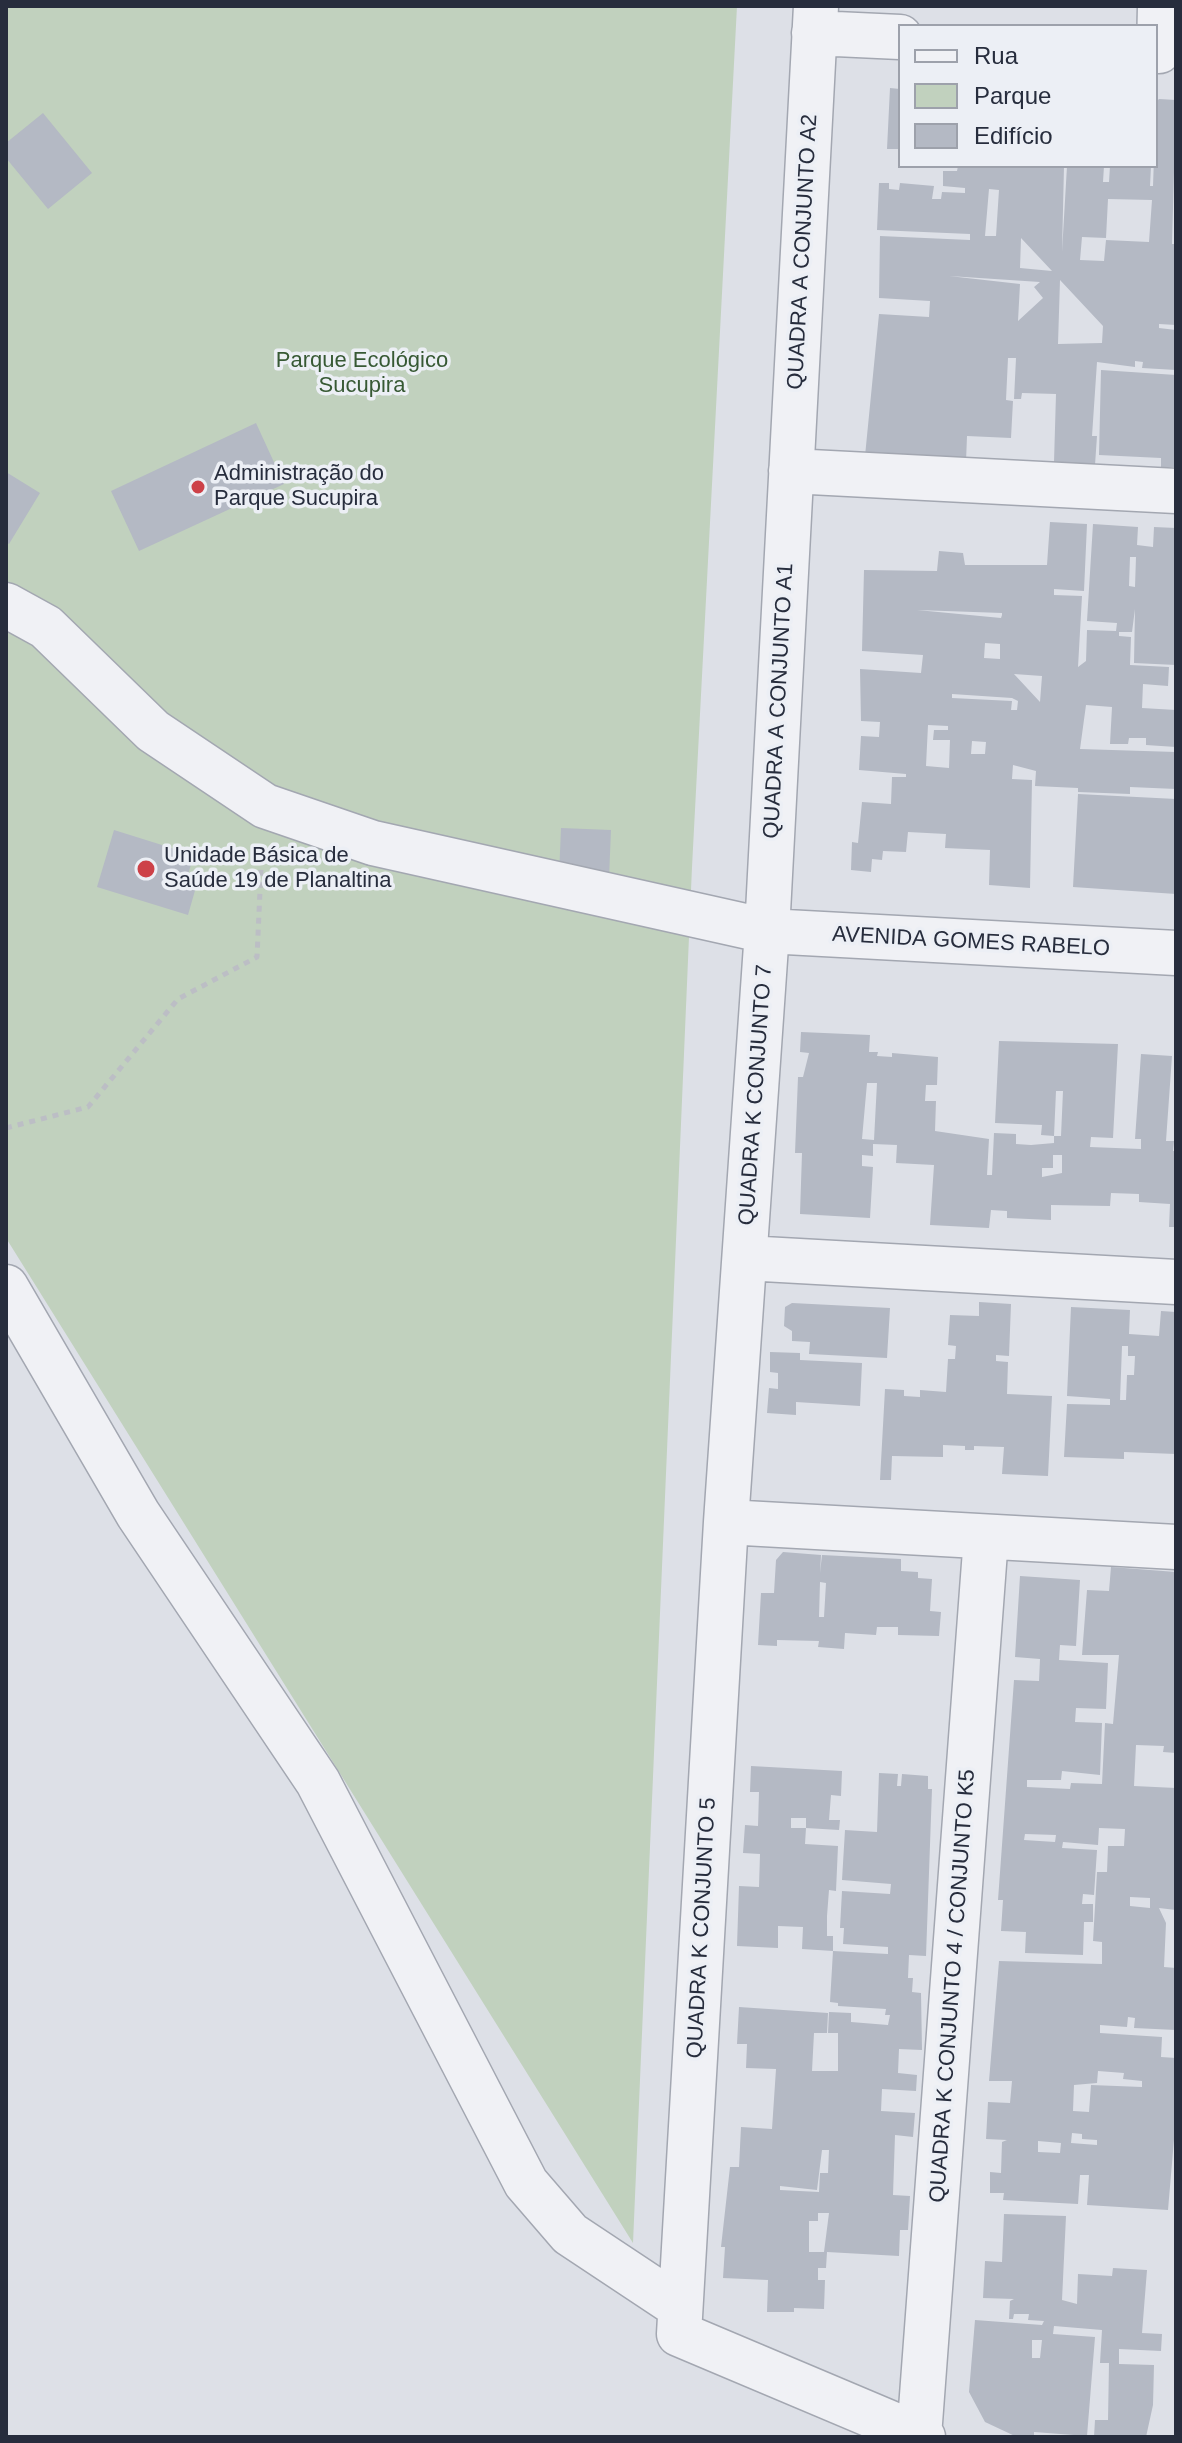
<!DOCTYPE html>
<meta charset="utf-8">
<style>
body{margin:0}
#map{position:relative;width:1182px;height:2443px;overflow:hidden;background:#dde0e7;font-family:Arial,sans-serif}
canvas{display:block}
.frame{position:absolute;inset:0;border:8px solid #272d3d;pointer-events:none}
.legend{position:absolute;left:898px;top:24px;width:260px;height:144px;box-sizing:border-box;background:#eceff5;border:2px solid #9da1ab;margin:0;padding:10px 14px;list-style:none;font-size:24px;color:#272d3d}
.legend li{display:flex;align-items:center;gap:16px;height:40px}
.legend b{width:40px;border:2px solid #9da1ab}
</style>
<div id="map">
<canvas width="1182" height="2443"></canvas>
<div class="frame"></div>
<ul class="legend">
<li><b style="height:10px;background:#f0f1f5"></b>Rua</li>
<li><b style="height:22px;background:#c1d1be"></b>Parque</li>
<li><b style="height:22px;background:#b4b9c4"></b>Edifício</li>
</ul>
</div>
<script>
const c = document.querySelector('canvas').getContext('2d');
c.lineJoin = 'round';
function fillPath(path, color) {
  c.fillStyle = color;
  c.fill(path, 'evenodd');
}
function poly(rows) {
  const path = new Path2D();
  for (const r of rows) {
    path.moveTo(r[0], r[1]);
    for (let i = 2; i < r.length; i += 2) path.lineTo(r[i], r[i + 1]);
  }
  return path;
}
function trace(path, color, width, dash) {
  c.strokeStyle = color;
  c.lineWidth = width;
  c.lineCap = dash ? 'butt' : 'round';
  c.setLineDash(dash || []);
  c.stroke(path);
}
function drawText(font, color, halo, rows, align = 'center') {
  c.font = font + ' Arial,sans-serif';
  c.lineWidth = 7;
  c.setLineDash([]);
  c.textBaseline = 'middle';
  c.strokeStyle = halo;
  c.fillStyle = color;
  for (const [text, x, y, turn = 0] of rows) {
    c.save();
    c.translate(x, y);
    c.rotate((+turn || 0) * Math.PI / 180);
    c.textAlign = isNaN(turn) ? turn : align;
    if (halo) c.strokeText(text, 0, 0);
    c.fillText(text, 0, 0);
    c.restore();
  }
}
fillPath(poly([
 [6,6,737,6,692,867,633,2243,6,1238]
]), '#c1d1be');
fillPath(poly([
 [890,88,900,89,900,149,887,149],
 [1159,99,1176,100,1172,244,1176,244,1176,325,1159,324,1159,328,1176,330,1176,370,1142,368,1143,362,1135,361,1135,367,1097,362,1092,436,1097,436,1095,465,1054,462,1056,394,1022,393,1021,399,1014,399,1016,358,1008,358,1006,400,1013,401,1011,438,967,436,966,462,865,456,879,314,929,317,930,301,879,298,880,236,970,240,970,234,877,230,879,183,889,183,889,189,899,190,900,183,934,186,932,199,941,199,942,192,965,193,965,188,943,186,943,171,957,171,958,166,1064,166,1062,252,1067,166,1104,166,1103,182,1109,182,1110,166,1151,166,1150,186,1153,186,1156,102],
 [989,189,999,190,996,236,985,236],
 [1108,199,1152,200,1149,242,1106,240,1104,261,1080,260,1082,237,1106,238],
 [1021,238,1052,271,1020,268],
 [949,276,1040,282,1034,287,1043,298,1018,321,1020,284],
 [1060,280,1103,326,1102,343,1058,344],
 [43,113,92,173,48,209,6,158,6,143],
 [1101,370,1176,375,1176,467,1161,467,1161,458,1099,455],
 [256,423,284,484,139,551,111,491],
 [6,472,40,493,9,544,6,542],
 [1050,522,1087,524,1084,591,1054,589,1054,595,1082,596,1078,667,1086,661,1087,630,1116,631,1117,623,1087,621,1093,524,1138,527,1137,545,1153,547,1154,527,1176,528,1176,665,1134,663,1135,609,1132,632,1119,632,1119,636,1131,637,1130,665,1169,667,1168,686,1143,684,1142,708,1176,710,1176,747,1146,745,1146,738,1129,738,1128,744,1110,744,1112,707,1086,705,1080,749,1176,752,1176,789,1130,787,1130,794,1078,792,1078,788,1035,786,1036,771,1013,765,1012,779,1032,780,1030,888,989,885,990,850,945,848,946,834,908,832,906,852,883,851,882,860,872,859,871,872,851,870,852,842,858,843,862,802,891,804,892,777,906,777,906,774,859,770,861,736,879,737,880,722,861,721,860,669,921,673,923,655,862,651,864,570,937,571,939,551,963,553,965,565,1047,565],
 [1130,557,1136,557,1135,587,1129,586],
 [917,610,1002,613,1002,615,1001,618],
 [985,643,1000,644,1000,659,984,658],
 [1014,674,1042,676,1040,702],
 [952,694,1012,698,1018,701,1017,710,1011,710,1012,701,952,698],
 [928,725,948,726,948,730,934,730,933,740,950,740,949,768,926,766],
 [972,741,986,742,985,754,971,754],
 [1078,794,1176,799,1176,894,1073,887],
 [561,828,611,830,609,878,559,876],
 [114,830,194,855,185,884,196,887,188,915,97,887],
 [801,1032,870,1035,869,1052,878,1052,877,1056,892,1057,892,1053,938,1057,937,1085,926,1085,925,1101,936,1101,935,1131,989,1139,987,1175,992,1175,994,1133,1016,1134,1016,1144,1031,1145,1054,1143,1054,1136,1061,1136,1063,1091,1056,1091,1054,1136,1041,1135,1042,1125,995,1123,999,1041,1118,1044,1113,1138,1091,1137,1090,1147,1141,1149,1141,1139,1135,1139,1141,1054,1172,1056,1166,1141,1174,1141,1173,1151,1176,1151,1176,1227,1169,1227,1170,1204,1139,1202,1139,1194,1111,1193,1110,1206,1051,1205,1051,1220,1007,1218,1007,1211,991,1210,989,1228,930,1225,934,1165,896,1163,897,1145,873,1144,873,1156,862,1155,862,1166,873,1167,870,1218,800,1214,802,1153,795,1153,798,1077,803,1077,809,1053,800,1052],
 [867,1083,877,1083,874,1140,862,1139],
 [1053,1155,1062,1155,1062,1173,1042,1177,1042,1168,1053,1168],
 [979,1302,1011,1304,1009,1356,996,1355,996,1361,1008,1362,1007,1394,1052,1396,1048,1476,1002,1474,1004,1447,974,1446,974,1450,965,1450,965,1446,943,1445,943,1457,892,1456,891,1480,880,1480,885,1389,904,1390,904,1396,920,1397,920,1390,946,1392,948,1359,955,1359,956,1346,948,1345,950,1315,979,1316],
 [792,1303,890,1308,887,1358,809,1354,810,1342,792,1341,792,1331,784,1326,785,1307],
 [1071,1307,1130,1310,1129,1334,1159,1336,1161,1311,1176,1312,1176,1454,1124,1452,1124,1459,1064,1457,1067,1404,1110,1405,1110,1399,1067,1396],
 [1122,1346,1128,1346,1128,1356,1135,1356,1134,1375,1127,1375,1126,1400,1120,1400],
 [770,1352,800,1353,800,1360,862,1363,860,1406,796,1402,796,1415,767,1413,769,1388,778,1389,778,1373,770,1372],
 [783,1552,821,1555,820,1573,822,1555,901,1559,901,1571,918,1572,918,1578,932,1579,930,1611,941,1612,939,1636,898,1635,898,1627,877,1627,876,1635,845,1633,844,1649,818,1647,819,1641,777,1640,777,1646,758,1645,761,1593,774,1593,776,1560],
 [820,1582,826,1583,824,1617,819,1617],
 [1111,1567,1176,1572,1176,1753,1163,1752,1164,1746,1136,1745,1134,1786,1176,1788,1176,1910,1159,1908,1166,1923,1164,1967,1176,1968,1176,2030,1134,2028,1135,2018,1128,2017,1127,2027,1100,2025,1100,2033,1162,2037,1161,2057,1176,2058,1176,2116,1168,2210,1087,2205,1089,2175,1080,2175,1078,2204,1003,2200,1004,2193,990,2193,990,2172,1001,2173,1002,2142,1007,2140,986,2139,988,2102,1010,2103,1012,2081,989,2081,999,1961,1102,1964,1102,1942,1093,1941,1097,1872,1107,1872,1108,1846,1124,1846,1125,1829,1099,1828,1098,1845,1063,1842,1062,1848,1097,1850,1094,1895,1083,1894,1082,1904,1093,1904,1093,1922,1084,1922,1083,1955,1025,1953,1026,1932,1001,1931,1003,1900,998,1900,1014,1680,1039,1681,1040,1659,1015,1657,1020,1576,1080,1580,1076,1646,1060,1645,1059,1660,1108,1663,1106,1709,1076,1708,1075,1722,1102,1723,1100,1775,1062,1771,1061,1780,1027,1780,1027,1787,1070,1789,1071,1783,1102,1784,1105,1723,1113,1724,1119,1655,1082,1655,1087,1590,1109,1591],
 [1025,1834,1056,1835,1055,1842,1024,1840],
 [1130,1897,1150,1898,1150,1908,1130,1906],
 [1098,2071,1124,2073,1123,2079,1142,2081,1142,2087,1091,2085,1089,2112,1073,2111,1074,2085,1097,2083],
 [1072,2133,1082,2134,1082,2139,1097,2140,1097,2145,1071,2143],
 [1038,2141,1061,2143,1060,2153,1038,2152],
 [751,1766,842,1771,841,1796,831,1795,829,1820,840,1820,839,1830,806,1828,806,1818,791,1818,791,1828,806,1828,805,1844,838,1846,836,1891,829,1890,827,1916,827,1936,833,1936,833,1951,888,1954,888,1947,843,1944,844,1928,840,1928,842,1891,890,1894,891,1884,842,1880,845,1830,877,1832,879,1773,898,1774,897,1786,901,1786,902,1774,928,1776,928,1789,932,1789,926,1956,909,1955,908,1978,913,1978,912,1992,921,1993,922,2050,899,2049,898,2073,917,2075,916,2091,882,2089,881,2111,915,2113,913,2137,895,2135,893,2195,910,2196,908,2230,900,2230,899,2256,827,2252,826,2268,818,2268,818,2280,825,2280,824,2309,794,2308,794,2312,767,2312,768,2280,723,2278,725,2247,721,2247,730,2167,739,2167,741,2127,772,2129,776,2069,746,2068,747,2044,737,2044,739,2007,828,2013,827,2033,814,2033,812,2071,838,2071,838,2033,828,2033,829,2012,851,2013,851,2022,888,2025,890,2015,885,2015,886,2009,838,2006,838,2003,830,2002,833,1951,802,1949,803,1927,778,1926,778,1948,737,1946,739,1886,759,1887,760,1854,743,1853,745,1825,758,1826,759,1792,750,1792],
 [822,2150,829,2150,828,2173,820,2173,819,2192,780,2190,780,2186,817,2190],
 [818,2213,829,2213,824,2252,809,2252,809,2221,818,2221],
 [1004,2214,1066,2216,1062,2300,1077,2304,1078,2274,1112,2276,1113,2268,1147,2270,1142,2333,1162,2334,1161,2351,1119,2349,1119,2364,1154,2365,1153,2405,1146,2437,1094,2437,1095,2420,1108,2420,1109,2363,1100,2363,1102,2330,1054,2326,1053,2334,1095,2337,1087,2436,1034,2432,1034,2437,1017,2437,985,2422,969,2392,975,2320,1042,2325,1044,2321,1028,2320,1029,2314,1014,2314,1013,2319,1009,2319,1010,2301,1014,2299,983,2298,985,2261,1002,2262],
 [1032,2340,1042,2340,1040,2358,1032,2358]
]), '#b4b9c4');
const street = poly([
 [816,6,767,931,726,1522,679,2334,923,2437],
 [814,33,900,37],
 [1159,51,1160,6],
 [791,471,1176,491],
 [6,605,46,627,153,731,265,806,373,843,767,931,1176,953],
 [745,1258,1176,1282],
 [6,1287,138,1514,318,1782,526,2183,570,2234,680,2307],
 [726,1522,1176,1547],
 [919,2436,986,1537]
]);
trace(street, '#a3a7b1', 47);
trace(poly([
 [6,1128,88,1107,178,999,257,957,262,847]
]), '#bcbec5', 5, [6, 6]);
trace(street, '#f0f1f5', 44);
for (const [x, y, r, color] of [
 [198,487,8,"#cd4148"],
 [146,869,10,"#cd4148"]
]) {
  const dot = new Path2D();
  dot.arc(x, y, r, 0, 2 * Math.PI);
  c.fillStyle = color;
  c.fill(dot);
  trace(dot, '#eceff5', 3);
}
drawText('22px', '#272d3d', '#eceff5', [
 ["QUADRA A CONJUNTO A2",803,252,-87],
 ["QUADRA A CONJUNTO A1",779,701,-87],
 ["AVENIDA GOMES RABELO",971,942,3],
 ["QUADRA K CONJUNTO 7",756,1095,-86],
 ["QUADRA K CONJUNTO 5",702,1928,-87],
 ["QUADRA K CONJUNTO 4 / CONJUNTO K5",953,1986,-86]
]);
drawText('22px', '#375934', '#eceff5', [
 ["Parque Ecológico",362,361],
 ["Sucupira",362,386]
]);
drawText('22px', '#272d3d', '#eceff5', [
 ["Administração do",214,474],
 ["Parque Sucupira",214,499],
 ["Unidade Básica de",164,856],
 ["Saúde 19 de Planaltina",164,881]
], 'left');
</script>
